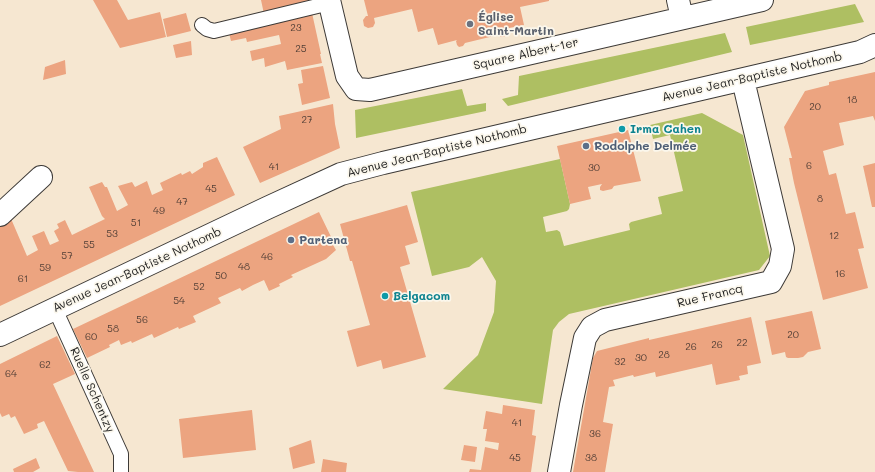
<!DOCTYPE html>
<meta charset="utf-8">
<style>
body{margin:0}
canvas{display:block;background:#f6e7d1}
</style>
<canvas width="875" height="472"></canvas>
<script>
const c = document.querySelector('canvas').getContext('2d');
c.lineJoin = 'round';
function fillPath(path, color) {
  c.fillStyle = color;
  c.fill(path, 'evenodd');
}
function poly(rows) {
  const path = new Path2D();
  for (const r of rows) {
    path.moveTo(r[0], r[1]);
    for (let i = 2; i < r.length; i += 2) path.lineTo(r[i], r[i + 1]);
  }
  return path;
}
function trace(path, color, width, dash) {
  c.strokeStyle = color;
  c.lineWidth = width;
  c.lineCap = dash ? 'butt' : 'round';
  c.setLineDash(dash || []);
  c.stroke(path);
}
function drawText(font, color, halo, rows, align = 'center') {
  c.font = font + ' Mali,sans-serif';
  c.lineWidth = 3.5;
  c.setLineDash([]);
  c.textBaseline = 'middle';
  c.strokeStyle = halo;
  c.fillStyle = color;
  for (const [text, x, y, turn = 0] of rows) {
    c.save();
    c.translate(x, y);
    c.rotate((+turn || 0) * Math.PI / 180);
    c.textAlign = isNaN(turn) ? turn : align;
    if (halo) c.strokeText(text, 0, 0);
    c.fillText(text, 0, 0);
    c.restore();
  }
}
fillPath(poly([
 [855,4,864,22,750,45,746,27],
 [725,33,732,52,508,106,502,99,518,95,519,76],
 [462,89,467,106,486,103,486,111,356,138,355,110],
 [702,113,743,135,770,256,759,270,569,314,559,322,553,330,542,404,443,389,478,355,494,312,496,281,482,257,469,267,432,276,411,192,560,159,570,204,569,209,567,211,543,217,546,232,557,230,560,232,564,246,630,230,629,224,631,222,662,214,658,197,683,191,670,135,653,139,650,125]
]), '#aebf62');
fillPath(poly([
 [93,0,117,0,128,20,160,12,166,37,120,48],
 [261,0,308,0,309,4,264,14],
 [364,0,549,0,549,1,520,7,524,25,504,29,505,30,506,34,504,37,501,37,498,35,465,43,463,46,459,47,457,45,456,41,457,40,438,45,433,28,418,32,412,9,374,18,375,23,373,27,368,28,364,26,363,20,366,16,368,16],
 [186,13,191,31,167,37,163,19],
 [312,13,321,54,320,54,322,63,287,70,285,61,265,67,264,58,252,61,250,51,281,44,279,35,247,42,246,38,231,41,229,33],
 [191,41,192,55,176,58,173,45],
 [65,60,66,74,43,80,45,67],
 [323,66,330,98,302,105,298,84,303,83,301,70],
 [875,72,875,121,873,116,839,123,844,145,823,151,829,175,836,173,846,214,855,212,864,248,858,249,868,288,823,300,794,183,789,158,792,158,784,127,805,91,829,85,829,82],
 [333,104,335,124,340,148,260,183,243,147,281,129,279,116],
 [628,130,641,181,614,186,612,189,603,191,600,190,600,187,602,184,588,187,591,199,570,204,557,146],
 [217,157,235,195,0,306,0,221,9,214,27,256,38,250,32,236,44,231,50,245,59,241,54,231,59,228,57,224,65,220,72,235,105,219,102,216,89,187,102,182,105,187,107,187,117,211,128,205,118,186,132,182,135,187,147,181,152,195,163,190,160,183,181,173,182,175,190,171,192,174,203,167,203,163],
 [875,163,875,207,872,207,863,166],
 [407,205,418,242,405,246,410,264,400,267,426,357,383,369,381,360,357,367,347,331,370,325,352,261,350,261,340,224],
 [319,212,335,245,333,245,336,250,326,259,291,275,293,277,279,284,280,286,269,291,264,280,253,285,242,291,240,288,218,298,221,303,193,316,196,322,179,329,178,327,154,338,152,334,132,343,131,341,121,345,119,340,109,345,110,347,87,358,73,329],
 [812,311,821,349,808,352,803,357,798,358,788,358,786,357,785,352,772,355,765,321],
 [751,317,761,363,747,366,748,374,739,376,740,380,716,385,712,364,656,377,655,372,634,377,633,375,613,380,615,386,609,387,603,422,613,424,605,472,573,472,593,358,597,351,649,338,649,340],
 [57,336,75,374,53,384,94,472,78,472,68,471,44,421,37,424,38,428,24,434,15,416,11,418,9,414,2,417,0,413,0,364],
 [503,405,535,410,532,435,536,436,531,472,469,472,470,469,481,470,485,447,498,450,499,443,485,441,487,429,483,429,486,411,502,414],
 [252,410,256,450,183,458,179,419],
 [311,440,315,463,293,469,289,448],
 [464,445,477,447,475,462,461,460],
 [36,458,40,468,33,472,14,472,13,469],
 [323,459,347,463,346,472,321,472]
]), '#eca480');
const service = poly([
 [202,25,207,29,214,31,330,3],
 [55,309,121,454,121,472]
]);
const minor = poly([
 [329,0,347,76,356,89,370,90,762,0],
 [678,0,682,18],
 [0,215,41,177],
 [0,335,267,208,341,174,383,163,860,52,875,45],
 [559,472,571,405,585,338,592,327,605,320,771,282,780,266,783,249,743,80]
]);
trace(service, '#3d3a37', 16);
trace(minor, '#3d3a37', 24);
trace(service, '#fff', 14);
trace(minor, '#fff', 22);
for (const [x, y, r, color] of [
 [470,24,4,"#6b7280"],
 [622,129,4,"#0f9aa8"],
 [586,146,4,"#5c6f8a"],
 [291,240,4,"#5c6f8a"],
 [385,296,4,"#0f9aa8"]
]) {
  const dot = new Path2D();
  dot.arc(x, y, r, 0, 2 * Math.PI);
  c.fillStyle = color;
  c.fill(dot);
  trace(dot, '#fbf7ec', 1.5);
}
drawText('10px', '#503e35', null, [
 ["23",296,28],
 ["25",301,49],
 ["18",852,100],
 ["20",815,107],
 ["27",307,120],
 ["6",809,166],
 ["41",274,167],
 ["30",594,168],
 ["45",211,189],
 ["8",820,199],
 ["47",182,202],
 ["49",159,211],
 ["51",136,223],
 ["53",112,234],
 ["12",834,236],
 ["55",89,245],
 ["57",67,256],
 ["46",267,257],
 ["48",244,267],
 ["59",45,268],
 ["16",840,274],
 ["50",221,276],
 ["61",23,279],
 ["52",199,287],
 ["54",179,301],
 ["56",142,320],
 ["58",113,329],
 ["20",793,335],
 ["60",91,337],
 ["22",742,343],
 ["26",717,345],
 ["26",691,347],
 ["28",664,355],
 ["30",641,358],
 ["32",620,362],
 ["62",45,365],
 ["64",11,374],
 ["41",517,423],
 ["36",595,434],
 ["45",515,458],
 ["38",591,458]
]);
drawText('bold 12px', '#5b616d', '#fbf7ec', [
 ["Église",478,17],
 ["Saint-Martin",478,31]
], 'left');
drawText('12px', '#1c1c1c', '#fbf7ec', [
 ["Square Albert-1er",526,54,-13],
 ["Avenue Jean-Baptiste Nothomb",752,77,-13],
 ["Avenue Jean-Baptiste Nothomb",437,151,-14],
 ["Avenue Jean-Baptiste Nothomb",137,270,-25],
 ["Rue Francq",710,296,-13],
 ["Ruelle Schentzy",92,390,66]
]);
drawText('bold 12px', '#0d838f', '#fbf7ec', [
 ["Irma Cahen",630,129],
 ["Belgacom",393,296]
], 'left');
drawText('bold 12px', '#4e5e75', '#fbf7ec', [
 ["Rodolphe Delmée",594,146],
 ["Partena",299,240]
], 'left');
</script>
